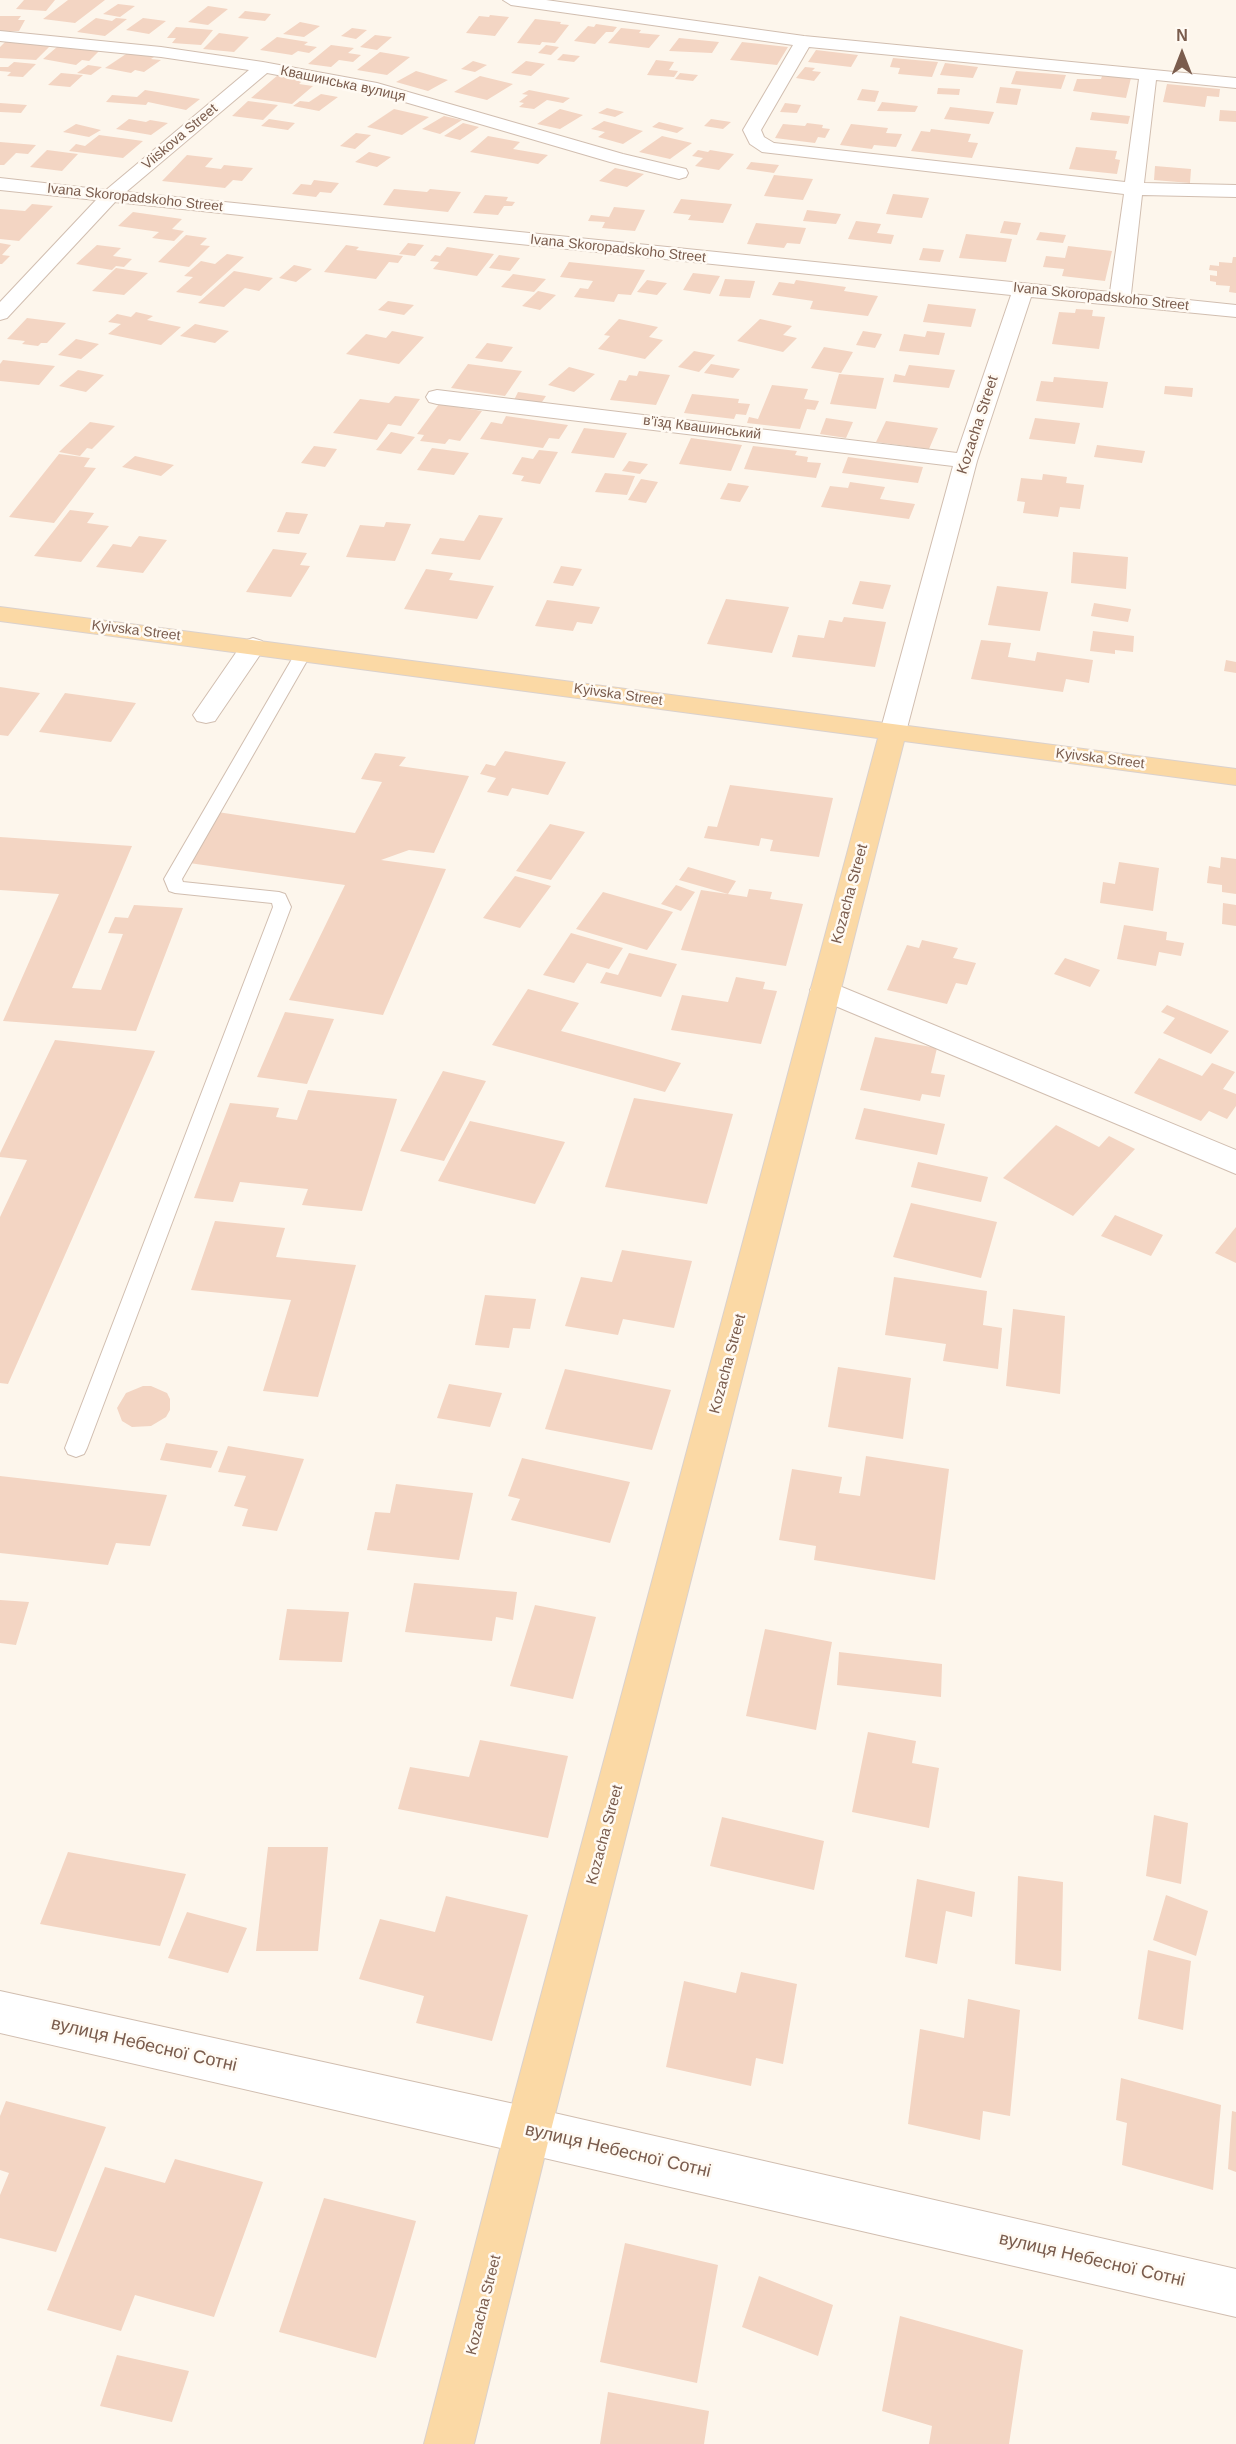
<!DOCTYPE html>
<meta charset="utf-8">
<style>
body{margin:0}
#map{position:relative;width:1236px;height:2444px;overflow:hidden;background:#fdf6ec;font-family:Helvetica,sans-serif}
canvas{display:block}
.north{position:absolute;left:1152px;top:24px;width:60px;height:60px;-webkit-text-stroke:4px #fffaf3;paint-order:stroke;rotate:0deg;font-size:16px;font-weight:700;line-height:24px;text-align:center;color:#7a5c4d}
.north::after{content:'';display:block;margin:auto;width:21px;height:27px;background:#7a5c4d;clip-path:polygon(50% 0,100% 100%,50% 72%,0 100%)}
</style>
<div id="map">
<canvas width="1236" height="2444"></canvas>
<div class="north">N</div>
</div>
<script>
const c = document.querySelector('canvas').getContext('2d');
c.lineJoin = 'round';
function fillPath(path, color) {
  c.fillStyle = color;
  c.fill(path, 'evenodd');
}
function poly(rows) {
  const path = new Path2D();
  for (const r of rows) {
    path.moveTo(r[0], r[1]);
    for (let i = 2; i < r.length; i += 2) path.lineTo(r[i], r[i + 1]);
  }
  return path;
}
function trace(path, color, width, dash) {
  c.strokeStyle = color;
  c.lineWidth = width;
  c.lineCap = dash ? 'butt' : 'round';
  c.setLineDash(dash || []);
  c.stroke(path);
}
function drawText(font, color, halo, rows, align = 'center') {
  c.font = font + ' Helvetica,sans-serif';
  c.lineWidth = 5;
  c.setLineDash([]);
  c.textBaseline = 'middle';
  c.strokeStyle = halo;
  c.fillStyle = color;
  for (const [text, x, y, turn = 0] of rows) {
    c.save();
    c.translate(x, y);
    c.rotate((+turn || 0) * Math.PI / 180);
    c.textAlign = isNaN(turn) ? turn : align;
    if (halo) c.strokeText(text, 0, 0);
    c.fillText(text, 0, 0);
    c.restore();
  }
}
fillPath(poly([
 [24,0,55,0,46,11,16,9],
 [68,0,105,0,75,23,43,19],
 [118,4,135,6,120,17,103,14],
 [208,6,228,9,208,25,188,22],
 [245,11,271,14,265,21,238,18],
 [490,15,509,17,495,36,466,33,479,16,489,17],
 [0,16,21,16,18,20,25,20,19,31,0,31],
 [96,18,112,21,116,18,127,19,105,36,77,32],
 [143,18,166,21,149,34,126,30],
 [535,19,561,22,560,24,569,25,555,43,542,42,540,45,517,43],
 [300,22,320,26,304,37,283,34],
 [596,24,617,27,613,32,606,32,595,44,574,41,588,26,594,27],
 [176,27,213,30,201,45,172,43,176,38,167,38],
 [352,28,367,30,356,39,341,36],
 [621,28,641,30,639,33,660,35,649,48,608,43],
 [219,33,249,37,234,52,203,49],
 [375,35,392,37,377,50,360,47],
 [277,37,308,42,304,45,317,47,309,53,298,51,292,55,260,50],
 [679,38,719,42,712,53,669,51],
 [6,41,51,45,36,60,0,58,0,47],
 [742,42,788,47,777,65,730,60],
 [331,45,354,48,348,53,361,55,353,62,339,60,331,67,308,64],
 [546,45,559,47,551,55,538,53],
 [57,47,99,51,89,61,82,60,76,65,43,59],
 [816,50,858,55,851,67,808,62],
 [129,52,154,57,151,59,161,60,144,72,135,70,131,73,105,68],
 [380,52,410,57,387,75,357,70],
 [563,54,580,56,574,62,557,60],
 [893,58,938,62,932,77,898,74,900,68,890,67],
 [656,60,674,62,669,70,678,71,674,77,647,75],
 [473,61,487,65,475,72,461,69],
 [526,61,545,64,531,76,511,73],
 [14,62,36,64,23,77,7,76,11,72,0,71,0,67,8,67],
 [945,63,978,67,973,78,940,75],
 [88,65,102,67,91,75,77,73],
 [805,67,815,68,812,71,821,72,814,81,796,78],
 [416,71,448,80,428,91,396,82],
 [1016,71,1066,75,1061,89,1011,84],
 [61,73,83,75,70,87,48,85],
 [680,73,698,75,693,81,675,79],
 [278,75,305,78,299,84,313,86,292,104,251,98],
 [480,76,513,84,487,100,454,92],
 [1102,76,1131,78,1126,98,1073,91,1077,79,1101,79],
 [1167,84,1220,89,1219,97,1207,96,1205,107,1163,102],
 [1000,87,1021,89,1017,105,996,103],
 [938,88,960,89,959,95,937,94],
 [862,89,879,91,875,102,857,100],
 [145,90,200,99,186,110,148,102,146,105,106,102,112,95,137,97],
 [529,90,570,98,563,103,547,100,534,109,519,107,524,103,519,102,528,95,522,94],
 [321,94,338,97,319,111,293,106,300,101,309,102],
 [248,101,278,105,263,120,232,116],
 [882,102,918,106,915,112,877,111],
 [0,103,27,105,21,113,0,112],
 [785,103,801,105,797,113,780,112],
 [950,107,994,112,989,124,944,119],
 [607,108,624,112,615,117,598,113],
 [394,109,429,117,402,135,367,127],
 [560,109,583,115,560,129,537,124],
 [1220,110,1236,111,1236,122,1219,121],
 [1092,112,1130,116,1128,124,1090,120],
 [444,116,462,120,440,134,422,129],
 [129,119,146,122,150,120,168,123,151,135,116,129],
 [269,119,295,123,288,130,261,126],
 [711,119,731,122,723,129,704,126],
 [604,121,643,131,623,144,598,137,605,132,591,129],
 [659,122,684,128,677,133,652,127],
 [463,123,479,127,460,140,444,136],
 [807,123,823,125,822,128,830,129,825,138,818,137,815,143,775,138,783,124,805,126],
 [76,124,101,130,89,137,63,132],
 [851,124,888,128,886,133,902,134,896,147,874,145,872,149,840,145],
 [931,129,971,134,968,142,978,143,972,158,911,151,921,131,930,132],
 [356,133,371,135,355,149,340,146],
 [99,135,143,141,123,158,69,151,76,144,85,146],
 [488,136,520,142,513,149,548,155,538,164,470,152],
 [662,136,692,143,670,159,639,152],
 [0,142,36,145,28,154,16,153,4,165,0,165],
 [1076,147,1117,151,1115,159,1120,160,1117,174,1069,169],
 [47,150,78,154,62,171,30,167],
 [698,150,708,152,710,150,734,154,719,170,695,166,703,158,692,156],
 [369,152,391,157,377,167,355,162],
 [187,155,213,158,205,167,221,169,224,165,253,168,242,181,233,180,225,188,162,181],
 [751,162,779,165,774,173,746,169],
 [1155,166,1191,169,1190,183,1154,180],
 [615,168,644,174,627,187,599,181],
 [774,175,813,179,803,200,764,196],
 [314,180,339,183,331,193,320,192,316,197,292,194,301,184,311,185],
 [394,189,427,192,430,189,461,192,448,212,383,205],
 [893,194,929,198,922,218,886,214],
 [485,195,508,197,506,201,515,202,512,206,504,206,498,215,473,213],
 [681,199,732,204,723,223,688,220,691,215,673,213],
 [32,204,53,206,19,241,0,239,0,209,25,211],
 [614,207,645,210,635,231,602,228,605,222,588,221,591,215,609,217],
 [807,210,841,214,836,224,803,221],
 [133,212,182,219,172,229,184,231,174,241,152,238,159,232,118,226],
 [856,221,881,224,877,233,894,235,891,244,848,239],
 [1004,221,1021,223,1017,235,1000,233],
 [756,223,806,228,800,244,787,243,784,248,747,244],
 [1040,232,1066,235,1063,243,1036,240],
 [966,234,1012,239,1006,262,959,258],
 [186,235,207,238,200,245,210,246,189,267,158,262],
 [0,243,11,245,2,255,10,256,2,264,0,264],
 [408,243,424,245,415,256,399,254],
 [97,245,121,248,113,256,132,259,124,267,116,266,112,270,76,264],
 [346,245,359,247,356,250,403,256,398,263,389,262,376,279,324,272],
 [1068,246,1112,251,1105,281,1062,276,1064,269,1043,267,1046,256,1065,258],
 [447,247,494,254,477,276,433,269,439,262,430,261,435,255,440,256],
 [923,248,944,250,940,262,919,260],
 [227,254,244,257,201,296,176,292,193,277,184,276,201,261,215,264],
 [499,255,520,258,510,271,489,268],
 [1233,257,1236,257,1236,293,1229,292,1230,286,1216,285,1216,282,1210,281,1210,275,1217,276,1217,271,1209,270,1210,265,1219,266,1219,262,1232,263],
 [569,262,645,270,631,295,618,294,614,302,574,297,580,288,588,289,593,281,560,277],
 [294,265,312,269,296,282,279,278],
 [116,268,148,273,124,295,92,291],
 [234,271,273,278,259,291,245,288,224,307,198,303],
 [693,273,720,276,710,294,683,290],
 [513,274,546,279,534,292,501,287],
 [725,279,755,281,750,298,719,296],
 [647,280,667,283,657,295,637,292],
 [796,280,846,287,844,291,878,296,868,316,810,309,813,301,772,295,779,282,794,284],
 [538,291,556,295,540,310,522,306],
 [388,301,414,305,404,315,378,310],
 [928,304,976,309,971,327,923,322],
 [1076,309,1093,310,1092,316,1105,317,1099,349,1052,344,1059,312,1075,313],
 [136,312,153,316,147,320,181,327,161,345,108,334,121,324,108,322,117,314,131,317],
 [27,318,66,323,47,343,41,343,38,346,22,344,25,341,7,339],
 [619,319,658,327,649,337,663,340,645,359,598,349,610,336,604,335],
 [760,319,792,326,783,335,797,338,783,352,737,341],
 [195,324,229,331,215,343,180,336],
 [392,331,424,337,399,364,346,354,366,334,386,338],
 [863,331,882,334,875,348,856,345],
 [927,331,945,333,939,355,899,351,904,334,925,337],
 [76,339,99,344,81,359,58,355],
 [487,343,513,347,502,362,475,358],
 [824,347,853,352,841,373,811,368],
 [694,351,715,355,699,372,678,367],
 [3,360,55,366,39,385,0,381,0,364],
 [468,364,522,371,505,396,451,388],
 [711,364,740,369,733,378,704,373],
 [909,365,955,370,949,388,893,382,895,374,905,376],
 [569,367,595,374,574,392,548,385],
 [78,370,104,375,86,392,59,386],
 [639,371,670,375,656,405,610,400,619,380,626,381,629,375,637,376],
 [839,374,884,378,876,409,830,404],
 [1054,377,1108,382,1103,408,1036,401,1041,381,1053,382],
 [772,385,808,389,804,399,819,401,815,410,807,409,800,429,747,423,749,417,758,419],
 [1165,386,1193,388,1192,397,1164,394],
 [518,392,546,396,540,405,513,402],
 [692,394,739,399,738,403,750,404,746,415,736,414,734,419,684,413],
 [395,396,420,399,401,426,388,424,377,440,333,433,360,399,389,403],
 [439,404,482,411,460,441,449,439,445,444,420,441,424,435,417,434],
 [506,416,568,425,559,439,549,438,543,448,480,439,491,422,502,424],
 [826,418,853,422,846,438,820,434],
 [1035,418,1080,423,1075,444,1029,439],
 [886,421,938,428,929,449,876,442],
 [90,422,115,426,92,449,87,448,80,456,59,452],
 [584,428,627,433,614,458,571,453],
 [391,432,415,437,401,454,376,450],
 [691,438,742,445,731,471,679,464],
 [1097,445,1145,451,1142,463,1094,457],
 [314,446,337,449,325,467,301,463],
 [753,446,797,451,795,455,808,457,807,462,821,463,816,478,744,469],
 [432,448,469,453,454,475,417,470],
 [539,450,558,452,540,484,521,481,524,476,512,474,522,457,533,459],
 [59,454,90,458,84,467,96,468,54,523,9,517],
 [135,456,174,465,161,476,122,467],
 [848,457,923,467,918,483,842,473],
 [629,461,648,464,640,474,622,471],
 [605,473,635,476,627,495,595,492],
 [1043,474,1067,477,1066,483,1084,485,1080,509,1060,507,1058,517,1023,513,1025,502,1017,501,1021,478,1042,480],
 [641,479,658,482,646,503,628,500],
 [850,482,885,487,880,499,915,504,909,519,821,507,830,486,848,488],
 [728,483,749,486,740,502,720,499],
 [70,510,94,513,87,523,109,526,81,562,34,556],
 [286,512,308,514,299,534,277,532],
 [479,515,503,518,480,560,431,554,440,538,464,541],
 [386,522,411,524,395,561,346,557,360,525,384,527],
 [139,536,167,540,143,573,96,567,113,544,131,547],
 [273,549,307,553,300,565,310,566,291,597,246,592],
 [1073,552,1128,557,1126,589,1071,583],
 [561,566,582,569,573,586,553,583],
 [426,569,453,573,449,580,494,586,477,619,404,609],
 [860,581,891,585,883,609,852,604],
 [997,586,1048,592,1040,631,988,625],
 [726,599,789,607,772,653,707,644],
 [547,600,600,607,592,624,577,622,573,631,535,626],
 [1094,603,1131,609,1128,622,1091,616],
 [844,617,886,622,875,667,792,657,798,635,824,638,829,620,842,622],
 [1093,631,1134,636,1133,652,1115,650,1115,654,1090,651],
 [981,640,1011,643,1008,657,1035,661,1037,652,1093,660,1089,683,1066,679,1063,692,971,679],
 [1226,660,1236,662,1236,673,1224,671],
 [0,687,40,693,8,736,0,735],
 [65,693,136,703,111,742,39,732],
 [505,751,566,762,548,795,512,788,508,796,487,792,496,778,480,774,486,764,495,766],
 [375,753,406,757,399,766,469,776,434,853,409,850,381,860,446,869,383,1015,289,1000,345,885,182,862,211,811,355,833,382,782,361,779],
 [730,785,833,798,819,857,770,851,773,840,761,838,759,846,704,838,708,826,717,827],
 [550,824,585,832,551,880,516,871],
 [0,837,132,846,72,988,101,990,123,934,108,933,115,917,128,918,134,905,183,908,136,1031,3,1021,59,894,0,890],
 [1221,857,1236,859,1236,894,1222,892,1222,885,1207,883,1209,866,1220,868],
 [1119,862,1159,868,1153,911,1100,903,1103,882,1115,884],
 [688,867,736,881,728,894,679,880],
 [515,876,551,886,520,928,483,918],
 [676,885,695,892,681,911,661,904],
 [749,889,772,892,770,899,803,904,786,966,681,950,701,890,747,897],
 [603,892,673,912,647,950,576,929],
 [1223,903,1236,905,1236,926,1222,924],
 [1124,925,1167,932,1166,940,1184,943,1181,956,1159,952,1156,966,1117,959],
 [571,933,623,948,609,969,587,963,574,983,543,975],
 [922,940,958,948,953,958,976,963,967,985,956,983,947,1004,887,990,907,945,919,948],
 [629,953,677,964,661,997,600,983,606,972,618,975],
 [1065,958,1100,970,1090,987,1054,974],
 [736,977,765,982,763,989,777,991,761,1044,671,1030,682,995,728,1002],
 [528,989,579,1003,561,1031,681,1063,665,1092,492,1045],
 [1167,1005,1229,1031,1211,1054,1163,1033,1175,1018,1161,1012],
 [285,1012,334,1019,307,1084,257,1077],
 [875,1037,937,1048,931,1073,945,1075,940,1097,922,1094,920,1101,860,1090],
 [55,1040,155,1051,8,1384,0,1383,0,1217,27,1160,0,1157,0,1153],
 [1159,1058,1202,1076,1212,1063,1235,1072,1223,1089,1236,1094,1236,1106,1227,1119,1209,1111,1201,1121,1134,1093],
 [443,1071,486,1081,444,1161,400,1151],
 [308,1090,397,1099,362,1211,302,1205,308,1189,240,1182,233,1202,194,1198,230,1103,279,1108,276,1117,297,1120],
 [634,1098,733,1114,707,1204,605,1187],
 [864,1108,945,1124,937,1155,855,1139],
 [470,1121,565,1142,535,1204,438,1181],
 [1056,1125,1099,1147,1109,1136,1135,1149,1073,1216,1003,1178],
 [918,1162,988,1177,981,1202,911,1187],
 [911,1203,997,1222,981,1278,893,1257],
 [1115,1215,1163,1235,1151,1256,1101,1236],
 [215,1221,285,1228,276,1257,356,1265,318,1397,263,1391,291,1300,191,1290],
 [1236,1227,1236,1263,1215,1253],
 [622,1250,692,1261,674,1328,623,1319,618,1335,565,1326,581,1277,612,1282],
 [894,1277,987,1291,983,1325,1002,1328,998,1369,943,1361,946,1344,885,1335],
 [485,1295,536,1299,530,1329,513,1328,509,1348,475,1345],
 [1013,1309,1065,1316,1060,1394,1006,1386],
 [838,1367,911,1378,903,1439,828,1427],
 [565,1369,671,1390,652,1450,545,1429],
 [449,1384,502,1393,490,1427,437,1418],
 [143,1386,151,1386,167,1393,170,1399,170,1410,166,1417,151,1426,132,1427,122,1421,117,1408,126,1393],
 [166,1443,218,1451,211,1468,160,1460],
 [228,1446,304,1459,277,1531,242,1526,248,1509,234,1506,246,1476,218,1472],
 [866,1456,949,1469,935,1580,814,1560,816,1546,779,1540,792,1469,842,1477,839,1493,860,1496],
 [522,1458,630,1482,610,1543,511,1520,520,1499,508,1496],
 [0,1476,167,1495,150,1546,116,1543,108,1565,0,1553],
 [396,1484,473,1493,459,1560,367,1550,375,1512,390,1513],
 [414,1583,517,1592,513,1620,496,1617,492,1641,405,1632],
 [0,1600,29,1602,16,1645,0,1643],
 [535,1605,596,1617,573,1699,510,1686],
 [287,1609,349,1612,342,1662,279,1660],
 [765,1629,832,1642,816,1730,746,1716],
 [839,1652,942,1664,941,1697,837,1685],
 [868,1732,916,1741,912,1763,939,1768,929,1828,852,1812],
 [480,1740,568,1756,548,1838,398,1809,410,1767,469,1777],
 [1154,1815,1188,1823,1181,1884,1146,1876],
 [722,1817,824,1841,814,1890,710,1866],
 [268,1847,328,1847,318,1951,256,1951],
 [68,1852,186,1874,160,1946,40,1924],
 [1018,1876,1063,1882,1061,1971,1015,1964],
 [917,1879,975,1892,972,1917,946,1911,937,1964,905,1957],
 [1166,1895,1208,1911,1196,1956,1153,1940],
 [446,1896,528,1915,492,2041,416,2023,424,1996,359,1979,380,1919,435,1932],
 [187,1912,247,1928,228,1973,168,1958],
 [1148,1950,1191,1961,1183,2030,1138,2019],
 [741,1972,797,1984,783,2064,756,2058,751,2086,666,2067,684,1981,736,1993],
 [968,1999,1020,2010,1010,2116,983,2111,980,2140,908,2124,920,2029,964,2038],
 [1121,2078,1221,2105,1213,2190,1122,2165,1127,2123,1116,2120],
 [6,2101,106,2127,56,2252,0,2238,0,2195,9,2173,0,2170,0,2116],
 [1232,2111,1236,2112,1236,2172,1228,2169],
 [175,2159,263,2182,214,2317,135,2295,121,2331,47,2310,105,2167,165,2183],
 [324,2198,416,2221,376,2358,279,2332],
 [625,2243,718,2265,697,2383,600,2362],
 [759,2276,833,2305,818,2356,742,2327],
 [900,2316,1023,2350,1009,2444,929,2444,932,2426,882,2411],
 [117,2355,189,2371,172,2422,100,2406],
 [608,2392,709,2411,704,2444,600,2444]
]), '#f3d5c3');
const service = poly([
 [304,647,312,652,182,879,183,882,279,892,285,894,291,907,87,1448,84,1454,76,1457,68,1454,65,1448,273,907,272,903,175,893,169,891,164,879,296,652,304,647]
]);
const minor = poly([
 [503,0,546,0,804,36,1236,78,1236,88,1156,80,1144,183,1236,185,1236,197,1142,195,1131,294,1236,305,1236,317,1031,297,977,461,906,732,902,738,893,740,884,738,880,732,953,466,437,404,429,402,426,397,429,392,437,390,957,453,1011,295,115,202,7,318,0,320,0,302,96,200,0,190,0,178,106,190,249,70,161,57,0,41,0,31,161,47,263,62,377,83,623,154,686,169,688,173,686,177,679,179,610,162,374,93,267,73,126,192,1110,292,1124,194,762,152,750,144,743,130,793,45,511,5,503,0],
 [809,47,1139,79,1125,182,774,143,764,137,761,130,809,47],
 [253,638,262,641,266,646,219,715,215,721,206,723,197,721,193,715,244,641,253,638],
 [825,980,1236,1150,1236,1174,814,997,810,990,814,983,825,980],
 [0,1991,528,2107,1236,2269,1236,2317,0,2033,0,1991]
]);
const primary = poly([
 [0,607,1236,769,1236,785,904,741,551,2130,474,2444,424,2444,505,2130,878,738,0,621,0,607]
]);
trace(service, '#d1beb0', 2);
trace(minor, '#d1beb0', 2);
trace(primary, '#dad1cd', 2);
fillPath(service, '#fff');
fillPath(minor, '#fff');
fillPath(primary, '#fbd9a5');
drawText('14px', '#7a5c4d', '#fffaf3', [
 ["Квашинська вулиця",343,84,12],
 ["Viiskova Street",180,137,-40],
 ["Ivana Skoropadskoho Street",135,198,6],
 ["Ivana Skoropadskoho Street",618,249,6],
 ["Ivana Skoropadskoho Street",1101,297,6],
 ["в’їзд Квашинський",702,428,7],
 ["Kyivska Street",136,631,7],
 ["Kyivska Street",618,695,8],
 ["Kyivska Street",1100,759,7]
]);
drawText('15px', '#7a5c4d', '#fffaf3', [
 ["Kozacha Street",978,425,-72],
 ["Kozacha Street",850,894,-75],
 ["Kozacha Street",728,1364,-75],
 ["Kozacha Street",605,1835,-75],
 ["Kozacha Street",484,2305,-76]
]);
drawText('18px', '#7a5c4d', '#fffaf3', [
 ["вулиця Небесної Сотні",144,2045,13],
 ["вулиця Небесної Сотні",618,2151,13],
 ["вулиця Небесної Сотні",1092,2260,13]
]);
</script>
